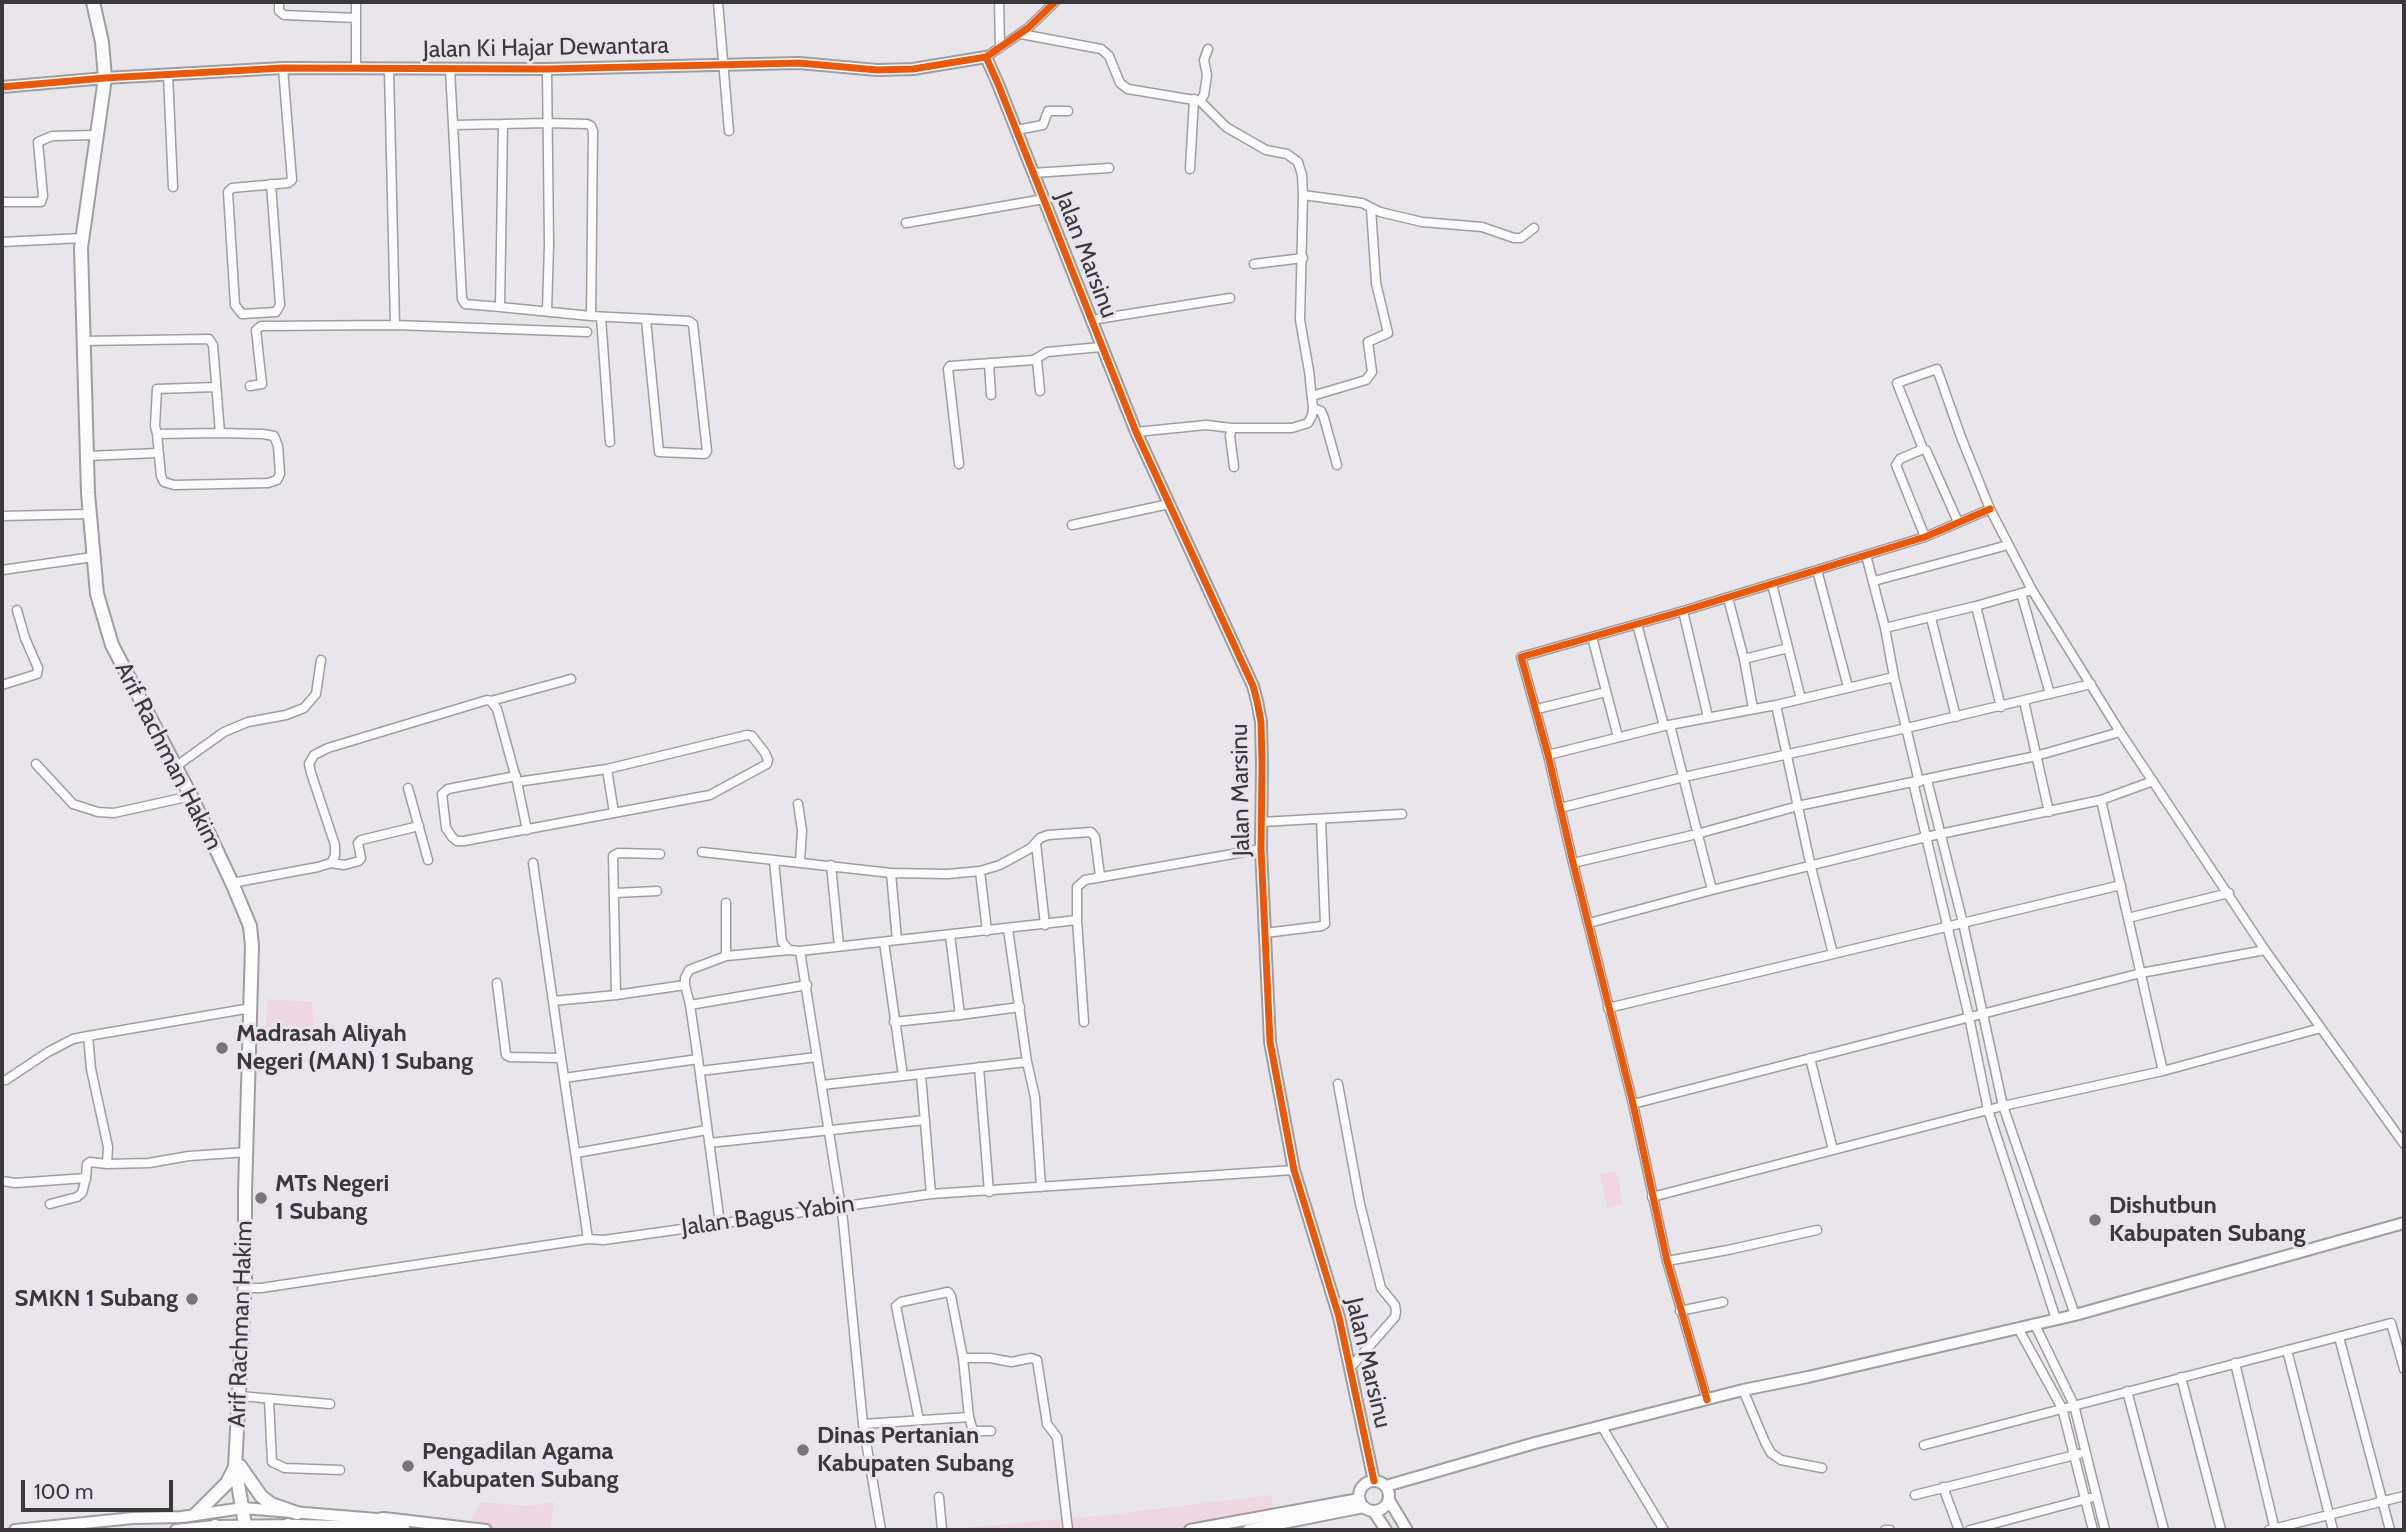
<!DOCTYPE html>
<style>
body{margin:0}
#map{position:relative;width:2406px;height:1532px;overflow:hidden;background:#e8e6ea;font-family:Cabin,sans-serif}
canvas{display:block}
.frame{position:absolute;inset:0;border:4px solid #3a383b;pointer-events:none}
.scale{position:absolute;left:21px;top:1480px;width:152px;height:32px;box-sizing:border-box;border:4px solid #3a383b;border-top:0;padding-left:9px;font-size:21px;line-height:24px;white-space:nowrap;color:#3a383b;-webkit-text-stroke:5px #e9e4ec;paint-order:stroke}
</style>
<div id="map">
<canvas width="2406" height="1532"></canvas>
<div class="frame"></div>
<div class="scale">100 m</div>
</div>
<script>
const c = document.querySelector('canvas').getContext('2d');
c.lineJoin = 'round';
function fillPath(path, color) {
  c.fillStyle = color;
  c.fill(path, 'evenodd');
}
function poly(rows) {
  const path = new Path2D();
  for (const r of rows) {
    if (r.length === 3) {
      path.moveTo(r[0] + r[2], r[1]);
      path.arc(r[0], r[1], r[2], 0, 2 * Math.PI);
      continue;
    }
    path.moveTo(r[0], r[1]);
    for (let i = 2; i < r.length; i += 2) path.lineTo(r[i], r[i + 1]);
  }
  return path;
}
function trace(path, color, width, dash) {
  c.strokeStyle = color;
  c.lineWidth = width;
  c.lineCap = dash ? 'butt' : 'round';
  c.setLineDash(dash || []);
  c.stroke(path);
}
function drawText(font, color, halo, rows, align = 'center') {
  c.font = font + ' Cabin,sans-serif';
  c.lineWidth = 6;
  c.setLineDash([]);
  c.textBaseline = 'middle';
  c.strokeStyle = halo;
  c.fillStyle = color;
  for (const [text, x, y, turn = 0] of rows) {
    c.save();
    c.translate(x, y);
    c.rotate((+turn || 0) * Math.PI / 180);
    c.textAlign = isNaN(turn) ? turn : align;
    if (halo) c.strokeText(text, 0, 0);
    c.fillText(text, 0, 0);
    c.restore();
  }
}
fillPath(poly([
 [267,999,312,1002,314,1034,265,1034],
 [1616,1171,1623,1204,1607,1208,1600,1174],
 [1271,1495,1279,1530,939,1530,1106,1515],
 [481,1502,529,1506,554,1502,550,1530,466,1530]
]), '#efd7e1');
const street = poly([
 [279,2,279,11,284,15,356,18],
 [356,2,356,68],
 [718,2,729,131],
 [999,2,1000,48],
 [1021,34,1101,49,1109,56,1120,83,1128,89,1200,101,1226,127,1266,150,1287,154,1298,162,1302,175,1303,195,1300,320,1309,371,1313,408,1312,416,1308,423,1292,428,1232,428],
 [986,57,1028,28,1055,2],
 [389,69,395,325],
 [547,69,549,245,547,311],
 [450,70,453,125],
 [168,74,173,187],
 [1200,101,1204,95,1207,75,1204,60,1208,49],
 [547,123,587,124,591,126,593,131,591,316,500,307,503,124,547,123],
 [1016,130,1043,125,1048,111,1068,111],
 [1190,169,1194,99],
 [1033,173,1109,168],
 [271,184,280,305,276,312,242,314,235,305,228,192,232,188,288,183,292,180,283,68],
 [1303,195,1362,203,1380,212,1422,222,1482,227,1514,238,1521,238,1534,228],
 [2,202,41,202,43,196,38,142,52,136,97,135],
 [906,223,1044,199],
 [2,242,82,238],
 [1254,264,1303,258],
 [500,307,465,304,462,299,453,125,503,124],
 [591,316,689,321,693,324,707,451,705,454,659,452,646,320],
 [601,317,610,442],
 [1091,320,1230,298],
 [84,341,209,339,213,345,220,433],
 [1037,360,1040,391],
 [989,363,991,395],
 [250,386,262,384,256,330,261,326,395,325,587,332],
 [1312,396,1366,380,1372,372,1368,342,1388,333,1376,283,1371,208],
 [1313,408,1321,411,1324,418,1337,465],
 [1136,432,1206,425,1232,428,1230,436,1234,467],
 [220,433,263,434,274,436,278,446,280,474,277,480,268,483,174,485,164,482,161,476,157,434,220,433],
 [157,434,155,426,157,389,216,387],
 [1923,449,1897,383,1937,369,1961,437,1990,509,2032,590,2120,732,2265,950,2404,1144],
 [87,456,158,453],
 [959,464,948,369,950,366,1034,360,1047,352,1101,347],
 [2,516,90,514],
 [1072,525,1169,504],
 [1925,537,1896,465,1900,459,1923,449,1926,450,1958,522],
 [1866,555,1885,628,1894,677,1919,782],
 [2,570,93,557],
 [1817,570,1848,687],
 [1874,581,2008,545],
 [1772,584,1801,699],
 [2021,593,2050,694],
 [1728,598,1744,659,1753,708],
 [1976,606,2001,707],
 [1683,611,1708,717],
 [1931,618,1956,717],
 [1637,624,1664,726],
 [1885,628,1976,606,2032,590],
 [1592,637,1618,737],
 [1744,659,1788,648],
 [2,685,37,674,38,668,25,638,17,610],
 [491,701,571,679],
 [2024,701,2049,812],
 [1776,705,1811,867,1833,954],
 [1537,709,1606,692],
 [1670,725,1712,890],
 [1548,755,1664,726,1776,705,1894,677],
 [36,764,73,804,98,812,114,813,191,796],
 [175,767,224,732,248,722,286,715,304,708,316,694,321,660],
 [607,769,614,813],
 [516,776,448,789,442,794,446,828,452,837,457,841,464,841,710,795,767,764,768,760,765,753,752,736,747,735,607,769,517,782],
 [1927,780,1963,923,2003,1106,2075,1315],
 [1913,782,1969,1017,1988,1110,2056,1319],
 [408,788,428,860],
 [2101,800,2163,1071],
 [798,804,802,830,800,862],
 [1560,808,1684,777,1907,728,2091,684],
 [1262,822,1402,814],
 [1036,843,1045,925],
 [702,852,891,873,897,940],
 [774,861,782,942,789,950,800,951,1077,920,1077,887,1085,880,1261,849],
 [331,863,344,865,359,861,361,858,358,843,361,840,419,826],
 [533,863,564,1078],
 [1573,863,1697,834,1798,806,2036,756,2120,732],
 [831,865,839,946],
 [980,871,987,931],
 [891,873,948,874,980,871,1000,865,1031,848,1040,838,1048,835,1091,832,1095,837,1100,876],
 [232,883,318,867,331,863,335,856,335,845,311,773,309,764,314,755,328,748,487,700,491,701,497,709,517,782,527,830],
 [615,893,657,891],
 [726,903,726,956],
 [2128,918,2229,893],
 [1077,920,1084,1022],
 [1589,923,1712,890,1926,837,2101,800,2153,781],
 [1008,929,1027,1062,1035,1097,1041,1187],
 [1265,933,1322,926,1325,924,1321,819],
 [950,935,960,1015,1020,1007],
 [884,942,903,1076,1027,1062],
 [800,951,843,1220,863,1424,881,1530],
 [497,983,506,1055,510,1057,561,1058],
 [685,985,685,978,689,970,726,956,789,950],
 [616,995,613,856,618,853,660,854],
 [553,1001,616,995,685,985,690,1005],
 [1608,1008,2121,885],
 [894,1022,960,1015],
 [1810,1058,1833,1150],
 [698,1059,690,1005,807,985],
 [979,1067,989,1192],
 [700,1071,817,1057],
 [921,1075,931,1194],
 [6,1080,48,1052,73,1039,88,1036],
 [1338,1084,1360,1204,1381,1288,1395,1305,1396,1312,1395,1317,1350,1368],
 [822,1085,903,1076],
 [1633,1104,2141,973,2265,950],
 [709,1143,925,1120],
 [576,1153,707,1130],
 [107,1164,108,1147,91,1069,88,1036,251,1008],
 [2,1181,15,1183,86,1178],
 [1652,1197,2003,1106,2163,1071,2321,1028],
 [50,1204,77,1197,82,1193,86,1178,87,1164,90,1162,107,1164,149,1163,189,1156,248,1152],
 [588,1239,564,1078,698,1059,720,1223],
 [1667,1261,1728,1250,1817,1230],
 [245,1288,261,1288,588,1239,604,1240,931,1194,1294,1170],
 [1680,1311,1723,1302],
 [2035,1325,2074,1405,2105,1530],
 [2018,1328,2062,1408,2093,1530],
 [2339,1337,2390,1530],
 [2287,1350,2333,1530],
 [963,1358,990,1358,1011,1362,1031,1358,1037,1360,1047,1424,1057,1437,1068,1530],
 [2235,1363,2275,1530],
 [2181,1377,2221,1530],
 [1743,1390,1765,1442,1771,1453,1781,1460,1822,1468],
 [2127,1391,2164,1530],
 [240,1396,330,1404],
 [269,1399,272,1462,285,1468,340,1470],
 [1707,1400,1667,1261,1633,1104,1573,863,1548,755,1521,657,1683,611,1925,537,1990,509],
 [969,1417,973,1431,991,1431],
 [863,1424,969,1417,963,1358,951,1296,948,1292,901,1302,896,1306,919,1420],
 [1602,1427,1664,1530],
 [1924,1445,2391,1323,2404,1369],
 [1943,1487,1959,1530],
 [1915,1495,2079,1454],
 [939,1497,942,1530],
 [1885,1530,1890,1530],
 [1970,1530,2090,1498],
 [2269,1530,2404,1496]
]);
const secondary = poly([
 [2,87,105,78,283,68,547,69,799,63,877,70,913,69,986,57,998,84,1136,432,1253,686,1257,701,1261,722,1262,765,1261,849,1270,1042,1294,1170,1339,1317,1374,1481],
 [1374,1496,15],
 [1386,1486,1535,1443,1743,1390,1808,1377,2075,1315,2404,1223],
 [1389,1500,1407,1530],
 [1374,1512,1386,1530],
 [15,1530,133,1518,182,1517,243,1508,377,1519,384,1518,486,1530],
 [176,1530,215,1526,297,1525,383,1527,405,1530],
 [1190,1530,1359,1499],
 [1248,1530,1364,1507]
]);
const primary = poly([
 [93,2,102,42,105,78,81,248,88,493,97,594,112,645,191,796,232,883,250,926,252,946,245,1192,245,1279,235,1467,246,1530],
 [240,1466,261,1496,271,1504,297,1513],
 [196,1514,227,1483,235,1467],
 [215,1526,221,1530],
 [282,1530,288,1525]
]);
trace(street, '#9f9da0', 11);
trace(secondary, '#9f9da0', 14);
trace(primary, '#9f9da0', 16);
trace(street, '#fcfbfc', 8);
trace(secondary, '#fcfbfc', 10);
trace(primary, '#fcfbfc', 12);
trace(poly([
 [986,57,998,84,1136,432,1253,686,1257,701,1261,722,1262,765,1261,849,1270,1042,1294,1170,1339,1317,1374,1481],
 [2,87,105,78,283,68,547,69,799,63,877,70,913,69,986,57,1028,28,1055,2],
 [1707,1400,1667,1261,1633,1104,1573,863,1548,755,1521,657,1683,611,1925,537,1990,509]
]), '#e8590c', 7);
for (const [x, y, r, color] of [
 [222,1048,7,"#777578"],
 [261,1198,7,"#777578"],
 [2095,1220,7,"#777578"],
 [192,1299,7,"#777578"],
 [803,1450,7,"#777578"],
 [408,1466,7,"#777578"]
]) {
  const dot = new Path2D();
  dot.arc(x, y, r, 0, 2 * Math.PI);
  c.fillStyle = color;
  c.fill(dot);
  trace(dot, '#e9e4ec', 2.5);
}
drawText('24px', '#3a383b', '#e9e4ec', [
 ["Jalan Ki Hajar Dewantara",546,48,-1],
 ["Jalan Marsinu",1086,255,69],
 ["Arif Rachman Hakim",168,756,63],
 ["Jalan Marsinu",1241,790,-91],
 ["Jalan Bagus Yabin",768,1216,-8],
 ["Arif Rachman Hakim",241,1324,-88],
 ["Jalan Marsinu",1368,1363,77]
]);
drawText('bold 24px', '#3a383b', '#e9e4ec', [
 ["Madrasah Aliyah",236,1034],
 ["Negeri (MAN) 1 Subang",236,1062],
 ["MTs Negeri",275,1184],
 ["1 Subang",275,1212],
 ["Dishutbun",2109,1206],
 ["Kabupaten Subang",2109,1234],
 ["SMKN 1 Subang",178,1299,"right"],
 ["Dinas Pertanian",817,1436],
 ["Kabupaten Subang",817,1464],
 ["Pengadilan Agama",422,1452],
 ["Kabupaten Subang",422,1480]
], 'left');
</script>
